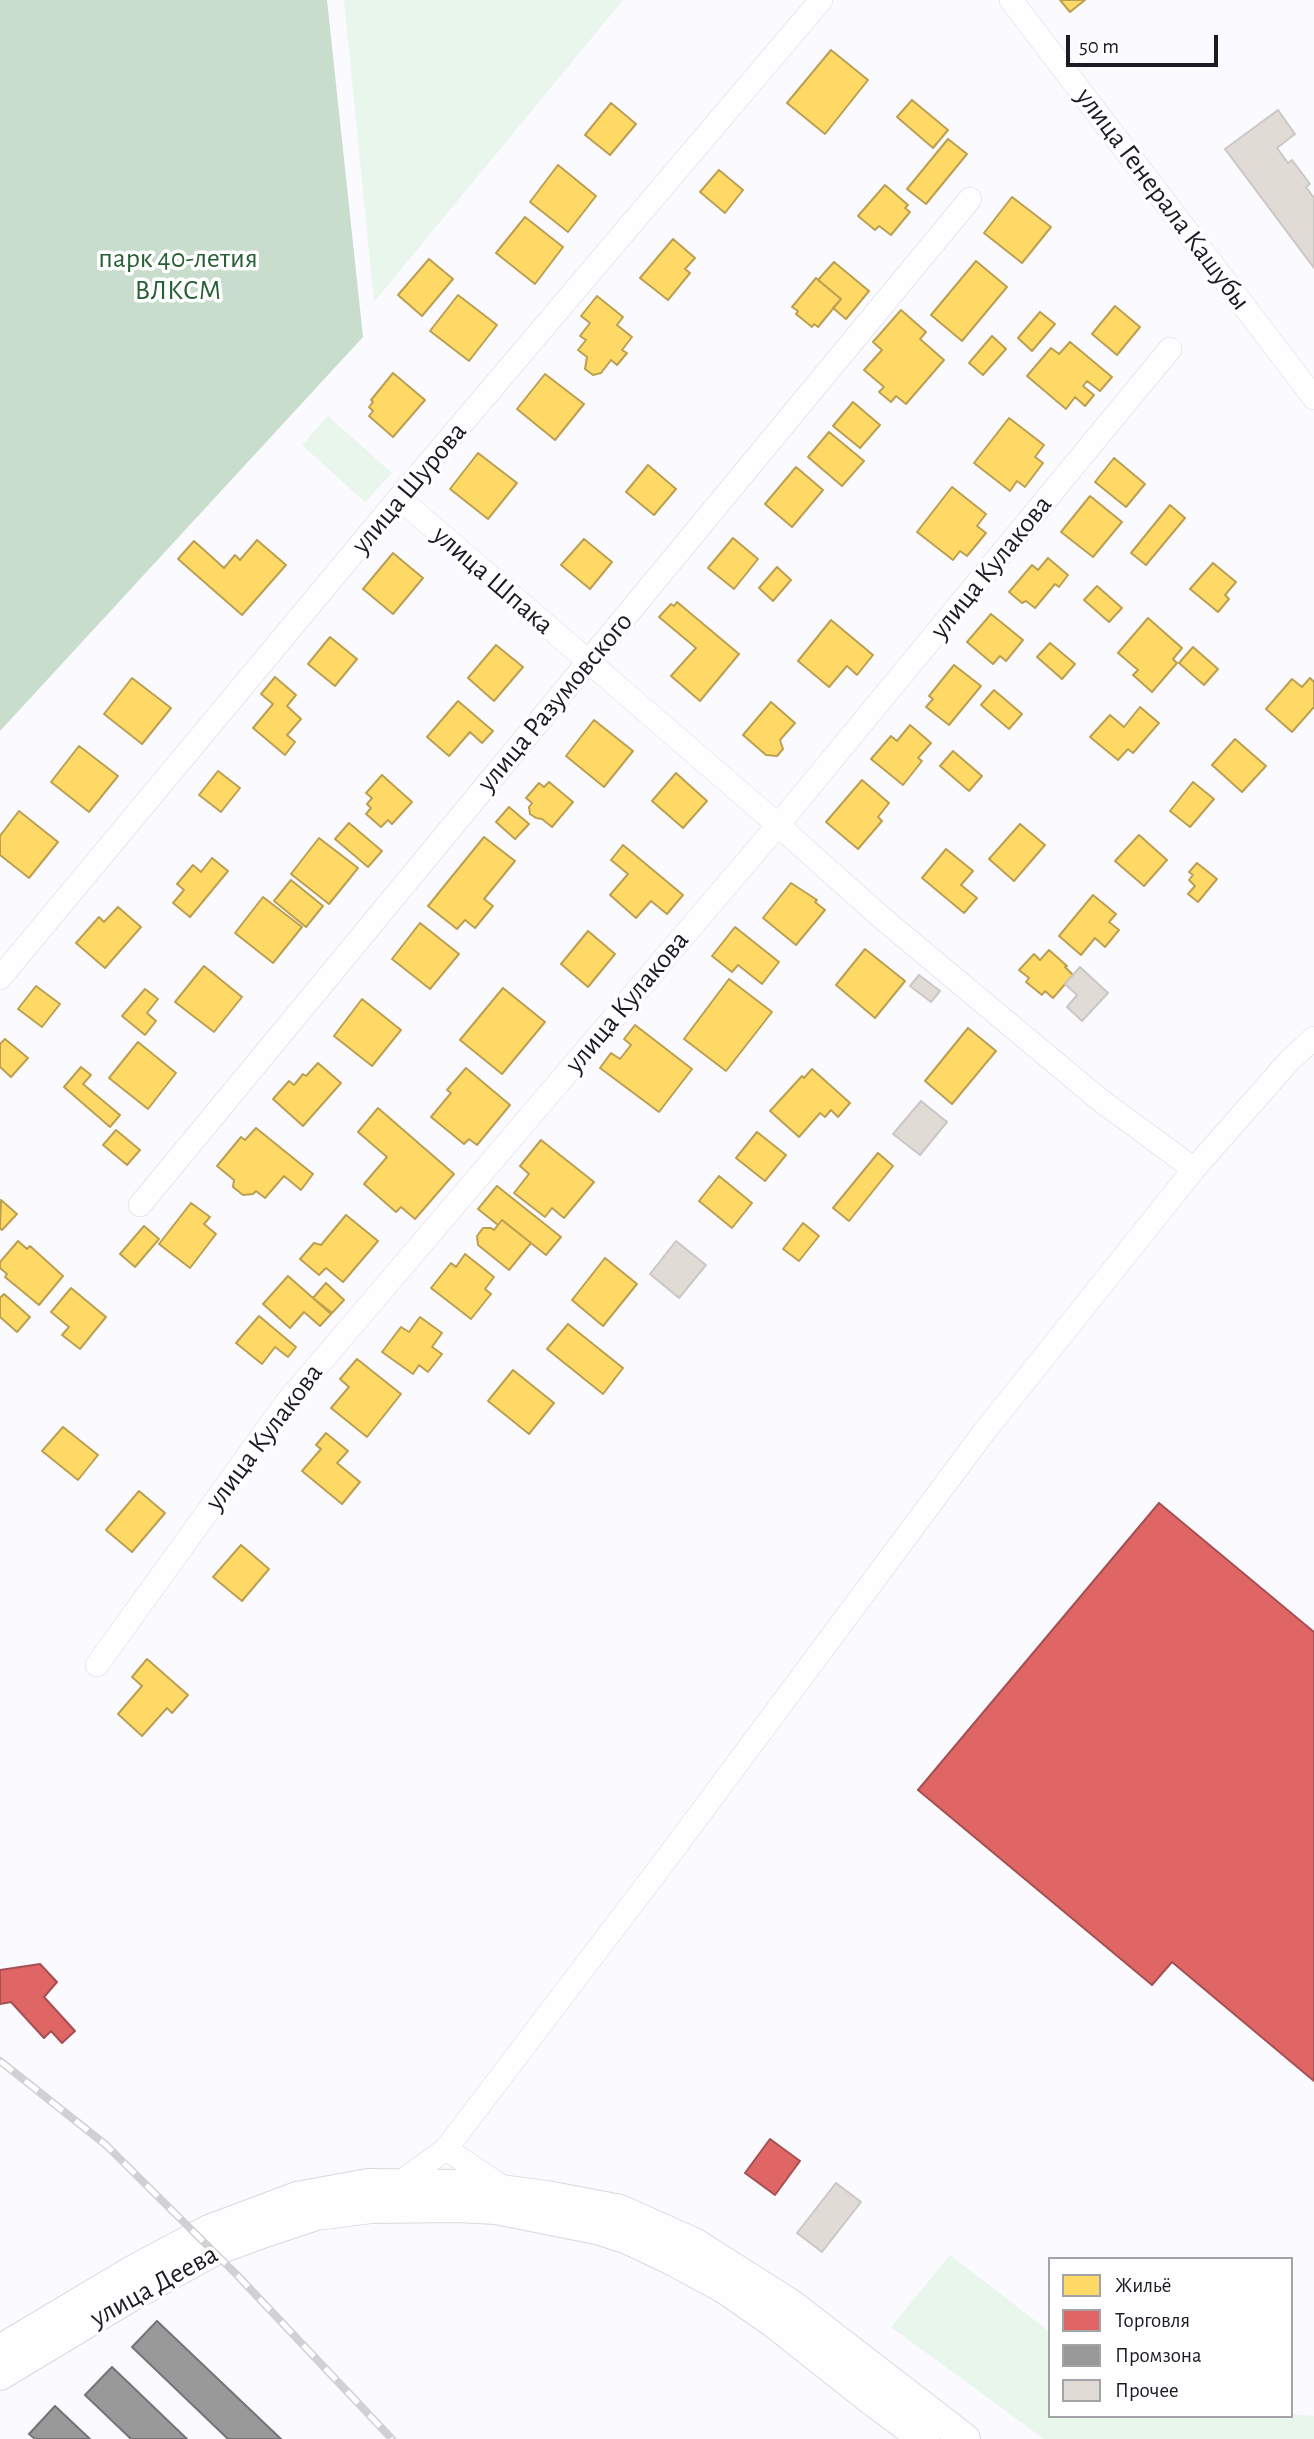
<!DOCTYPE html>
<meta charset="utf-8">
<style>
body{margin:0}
#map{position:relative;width:1314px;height:2439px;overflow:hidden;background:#fbfafe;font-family:"Alegreya Sans",sans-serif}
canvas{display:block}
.legend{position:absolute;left:1048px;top:2257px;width:245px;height:161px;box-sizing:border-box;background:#fff;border:2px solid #a4a4a8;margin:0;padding:9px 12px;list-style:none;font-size:21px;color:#1c1b25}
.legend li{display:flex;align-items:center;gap:14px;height:35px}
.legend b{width:35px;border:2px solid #a4a4a8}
.scale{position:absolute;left:1066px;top:35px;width:152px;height:32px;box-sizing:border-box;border:4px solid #1c1b25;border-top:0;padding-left:9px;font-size:21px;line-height:24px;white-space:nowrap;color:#1c1b25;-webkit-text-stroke:5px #fff;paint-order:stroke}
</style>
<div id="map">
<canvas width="1314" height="2439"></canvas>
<ul class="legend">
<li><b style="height:19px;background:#ffd966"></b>Жильё</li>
<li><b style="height:19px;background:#e06666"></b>Торговля</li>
<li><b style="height:19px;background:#999"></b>Промзона</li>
<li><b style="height:19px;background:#e1dbd5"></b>Прочее</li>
</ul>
<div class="scale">50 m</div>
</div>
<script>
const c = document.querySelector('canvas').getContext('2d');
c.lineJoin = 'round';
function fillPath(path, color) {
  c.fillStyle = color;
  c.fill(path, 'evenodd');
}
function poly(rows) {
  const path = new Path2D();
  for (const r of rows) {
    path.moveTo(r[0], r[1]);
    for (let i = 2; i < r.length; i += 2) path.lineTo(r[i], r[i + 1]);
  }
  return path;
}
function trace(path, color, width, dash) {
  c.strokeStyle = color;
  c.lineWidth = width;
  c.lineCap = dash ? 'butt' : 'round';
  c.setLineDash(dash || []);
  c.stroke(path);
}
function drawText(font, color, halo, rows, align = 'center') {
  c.font = font + ' "Alegreya Sans",sans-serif';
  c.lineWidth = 7;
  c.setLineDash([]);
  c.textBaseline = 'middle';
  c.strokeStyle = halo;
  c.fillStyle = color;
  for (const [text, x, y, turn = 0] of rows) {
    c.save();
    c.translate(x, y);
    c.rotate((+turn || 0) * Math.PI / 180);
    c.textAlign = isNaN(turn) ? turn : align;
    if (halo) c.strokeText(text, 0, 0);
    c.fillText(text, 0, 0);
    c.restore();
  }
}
fillPath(poly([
 [344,0,623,0,374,302],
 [328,416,392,473,365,502,302,445],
 [950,2255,1050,2332,1050,2416,1291,2416,1291,2414,1314,2416,1314,2439,1044,2439,891,2327]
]), '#e9f6ec');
fillPath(poly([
 [0,0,327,0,363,337,0,731]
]), '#c8ddcc');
const homes = poly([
 [1060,0,1085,0,1070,12,1060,0],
 [831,50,868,80,825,134,787,103,831,50],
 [912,100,948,130,933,148,897,117,912,100],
 [611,103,636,124,610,155,585,135,611,103],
 [948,139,967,154,926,204,907,189,948,139],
 [558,165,596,196,568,232,530,202,558,165],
 [719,170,743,190,725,213,700,192,719,170],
 [885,185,908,205,905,208,910,212,891,235,879,226,875,230,858,216,885,185],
 [1012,197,1051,227,1022,263,984,233,1012,197],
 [525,217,563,247,535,284,496,253,525,217],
 [673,239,695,258,685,269,690,273,668,300,640,278,673,239],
 [429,259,453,279,422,316,398,295,429,259],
 [976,261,1007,287,962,341,931,315,976,261],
 [834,262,869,291,846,319,833,308,841,299,818,280,834,262],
 [816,278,841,299,818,327,814,324,812,327,796,314,798,311,792,307,816,278],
 [458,295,497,325,469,361,430,331,458,295],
 [597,296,623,317,617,325,632,337,622,350,627,353,617,365,611,360,601,373,593,375,585,369,587,357,578,350,586,340,580,336,590,323,581,316,597,296],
 [1115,306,1140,327,1117,355,1092,334,1115,306],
 [901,310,926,332,920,339,944,360,906,404,896,396,891,402,879,392,884,387,864,370,882,350,873,342,901,310],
 [1040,312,1055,324,1032,351,1018,338,1040,312],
 [992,336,1006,349,983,375,969,363,992,336],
 [1070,342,1112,377,1100,391,1087,381,1083,386,1094,395,1085,406,1075,397,1066,409,1027,376,1051,348,1059,354,1070,342],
 [393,373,425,400,393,437,369,416,373,411,369,407,373,402,371,400,393,373],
 [545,374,584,404,555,440,517,409,545,374],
 [853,402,880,425,860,448,833,426,853,402],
 [1009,418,1044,445,1035,457,1043,463,1025,487,1017,481,1010,491,974,463,1009,418],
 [829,432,864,461,842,486,808,457,829,432],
 [478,453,517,483,488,519,450,489,478,453],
 [1114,458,1145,484,1126,507,1095,482,1114,458],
 [648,465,676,489,654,515,626,492,648,465],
 [796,467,823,490,792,527,765,504,796,467],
 [952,487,986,514,977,526,986,533,967,556,960,551,953,560,917,532,952,487],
 [1090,496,1122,522,1093,557,1061,532,1090,496],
 [1170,505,1185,518,1146,565,1131,553,1170,505],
 [733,538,758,559,734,589,708,568,733,538],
 [584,539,612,562,590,589,561,565,584,539],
 [257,540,286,565,242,615,178,559,194,541,224,568,235,555,240,560,257,540],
 [393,553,423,578,393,614,363,589,393,553],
 [1048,558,1068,575,1059,587,1055,584,1035,608,1026,601,1022,603,1009,592,1032,565,1038,570,1048,558],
 [1213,563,1236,582,1225,595,1229,599,1218,612,1190,589,1213,563],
 [777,567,791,580,773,601,759,588,777,567],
 [1097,586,1122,608,1109,622,1084,600,1097,586],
 [677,602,739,654,700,701,671,676,696,648,659,617,671,604,674,606,677,602],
 [991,614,1023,640,1006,661,1000,656,993,664,967,642,991,614],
 [1148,618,1182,648,1173,659,1177,663,1152,692,1133,675,1138,670,1118,653,1148,618],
 [831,620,873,655,857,675,847,666,829,687,798,661,831,620],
 [330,637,357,659,335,686,308,664,330,637],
 [1050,643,1075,664,1062,679,1037,657,1050,643],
 [496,645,523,667,494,701,468,678,496,645],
 [1193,647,1218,669,1204,685,1179,663,1193,647],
 [954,665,981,686,949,725,926,707,933,699,929,696,954,665],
 [275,677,296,695,287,706,301,719,287,735,295,742,285,755,253,728,273,704,261,694,275,677],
 [132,678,171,708,142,744,104,714,132,678],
 [1310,678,1314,682,1314,707,1292,732,1266,709,1292,679,1302,687,1310,678],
 [994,690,1022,714,1009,729,981,705,994,690],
 [458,701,493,731,482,743,470,732,449,756,427,737,458,701],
 [771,702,795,723,780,740,783,749,777,756,766,755,743,735,771,702],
 [1140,707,1159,723,1133,753,1128,749,1118,760,1090,737,1110,715,1124,727,1140,707],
 [594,720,633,751,604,787,566,756,594,720],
 [910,725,931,743,918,758,922,761,903,785,871,759,891,736,897,741,910,725],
 [1235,739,1266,766,1242,792,1212,765,1235,739],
 [79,746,118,776,89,812,51,782,79,746],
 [953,751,982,776,969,791,940,766,953,751],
 [218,771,240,788,221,812,199,795,218,771],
 [676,773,707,801,683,828,652,801,676,773],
 [382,775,412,802,392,824,388,820,381,827,366,814,371,808,367,804,372,798,366,793,382,775],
 [862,780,889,803,878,817,882,821,858,849,826,822,862,780],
 [549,782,573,802,552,827,542,819,536,818,530,814,529,807,532,803,526,798,539,783,544,787,549,782],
 [1193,782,1214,799,1190,827,1170,811,1193,782],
 [509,807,529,824,515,839,496,822,509,807],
 [19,811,58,842,29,878,0,855,0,836,19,811],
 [349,823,382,851,368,867,335,839,349,823],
 [1020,824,1045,845,1014,881,989,859,1020,824],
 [1139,835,1167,860,1144,886,1115,861,1139,835],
 [484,837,515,861,484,899,493,906,475,928,465,920,457,929,428,906,484,837],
 [319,838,358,868,329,904,291,874,319,838],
 [623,845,683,895,667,914,651,901,636,918,610,895,628,874,611,860,623,845],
 [946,849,973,871,961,885,977,898,964,913,922,878,946,849],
 [212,858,228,871,190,917,173,903,184,890,177,884,193,865,201,872,212,858],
 [1197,863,1217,879,1198,902,1188,894,1195,886,1189,880,1193,875,1189,872,1197,863],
 [291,880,323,906,306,927,274,901,291,880],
 [791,883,817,900,815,902,825,910,796,945,763,918,791,883],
 [1093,895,1116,914,1109,922,1119,930,1105,947,1095,938,1081,955,1059,936,1093,895],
 [263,897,302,927,273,963,235,933,263,897],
 [118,907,141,927,105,968,76,943,99,917,104,922,118,907],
 [420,923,459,954,430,989,392,959,420,923],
 [735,927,779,962,762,984,738,965,732,972,712,956,735,927],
 [588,931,615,954,588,987,561,964,588,931],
 [865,949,905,981,875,1018,836,985,865,949],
 [1049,950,1067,966,1065,967,1073,975,1053,998,1045,991,1042,995,1026,982,1029,978,1019,970,1034,954,1040,960,1049,950],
 [204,966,242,997,214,1032,175,1002,204,966],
 [729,979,772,1012,726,1071,684,1039,729,979],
 [36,986,60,1004,42,1027,18,1009,36,986],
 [503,988,545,1022,502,1074,460,1040,503,988],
 [145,989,158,999,147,1013,156,1021,145,1035,122,1016,145,989],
 [362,999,401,1030,372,1066,334,1036,362,999],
 [635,1025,692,1069,659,1112,600,1068,611,1053,620,1059,631,1045,624,1039,635,1025],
 [968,1028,996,1051,952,1104,925,1081,968,1028],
 [5,1039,28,1058,11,1077,0,1067,0,1044,5,1039],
 [138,1042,176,1073,148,1109,109,1078,138,1042],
 [318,1063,341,1083,303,1126,273,1099,289,1081,294,1085,303,1074,306,1076,318,1063],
 [81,1067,91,1075,83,1084,120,1115,110,1127,64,1087,81,1067],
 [466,1068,510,1105,477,1145,469,1139,464,1144,431,1117,451,1093,447,1090,466,1068],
 [812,1069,850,1103,838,1117,831,1110,825,1117,820,1113,799,1137,770,1111,802,1076,804,1078,812,1069],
 [378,1108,454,1174,415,1219,401,1207,396,1212,364,1184,387,1157,358,1132,378,1108],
 [256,1128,313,1174,301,1190,284,1176,265,1198,256,1191,253,1194,243,1195,233,1187,234,1180,217,1166,241,1137,245,1140,256,1128],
 [116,1130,140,1150,127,1165,103,1145,116,1130],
 [757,1132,786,1155,765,1181,736,1158,757,1132],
 [541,1140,594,1182,564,1218,552,1208,545,1217,514,1193,529,1174,520,1166,541,1140],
 [878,1153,893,1166,849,1221,833,1208,878,1153],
 [719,1176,752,1203,732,1228,699,1201,719,1176],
 [497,1186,561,1237,546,1255,502,1220,498,1225,478,1209,497,1186],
 [1,1200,17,1214,2,1230,0,1228,1,1200],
 [191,1203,210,1217,204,1224,216,1234,190,1268,159,1244,191,1203],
 [346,1215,378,1241,343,1282,326,1268,319,1275,300,1259,314,1243,321,1245,346,1215],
 [502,1220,531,1243,509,1270,478,1245,477,1236,483,1228,491,1228,494,1230,502,1220],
 [803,1223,819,1236,799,1261,783,1249,803,1223],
 [144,1226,159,1239,135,1267,120,1254,144,1226],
 [18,1241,27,1249,30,1246,63,1276,39,1305,5,1277,7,1274,0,1268,0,1262,18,1241],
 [465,1254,494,1277,485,1289,491,1294,471,1319,431,1288,451,1263,456,1267,465,1254],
 [605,1258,637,1284,603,1326,572,1300,605,1258],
 [288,1276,331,1314,320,1326,304,1312,290,1328,263,1304,288,1276],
 [326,1283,344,1300,332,1313,313,1298,326,1283],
 [71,1288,106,1317,80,1349,62,1335,69,1327,51,1312,71,1288],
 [4,1294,30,1317,17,1332,0,1317,0,1298,4,1294],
 [259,1316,296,1347,288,1357,275,1347,262,1364,236,1343,259,1316],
 [420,1317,442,1333,432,1347,442,1354,428,1372,419,1365,413,1374,382,1352,401,1327,409,1332,420,1317],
 [568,1324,623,1368,603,1394,547,1349,568,1324],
 [357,1359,401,1394,367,1437,331,1408,349,1387,340,1379,357,1359],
 [513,1370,554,1403,529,1434,488,1401,513,1370],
 [63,1427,98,1455,78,1480,42,1451,63,1427],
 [326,1433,348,1451,337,1463,360,1482,342,1504,302,1471,321,1449,316,1445,326,1433],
 [139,1491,165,1513,132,1552,106,1530,139,1491],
 [241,1545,269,1569,242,1601,213,1577,241,1545],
 [147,1659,188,1695,172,1713,167,1708,142,1736,118,1714,142,1686,132,1677,147,1659]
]);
fillPath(homes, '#ffd966');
trace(homes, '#bba052', 2);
const shops = poly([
 [1159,1503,1314,1632,1314,2081,1172,1962,1152,1985,918,1790,1159,1503],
 [40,1964,57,1982,44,1997,75,2031,62,2043,51,2031,44,2038,11,2002,0,2004,0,1970,40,1964],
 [770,2139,800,2161,775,2195,745,2173,770,2139]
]);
fillPath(shops, '#e06666');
trace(shops, '#a55052', 2);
const industry = poly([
 [157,2321,281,2439,228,2439,132,2347,157,2321],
 [112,2367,187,2439,131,2439,85,2395,112,2367],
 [55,2406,90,2439,35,2439,29,2434,55,2406]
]);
fillPath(industry, '#999');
trace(industry, '#747376', 2);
const building = poly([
 [1278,110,1295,134,1277,148,1288,163,1292,160,1310,184,1306,187,1314,198,1314,268,1225,149,1278,110],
 [1080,967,1108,993,1082,1021,1067,1007,1077,995,1065,984,1080,967],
 [919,975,940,991,931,1002,910,986,919,975],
 [921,1101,947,1122,920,1155,893,1134,921,1101],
 [676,1241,706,1265,679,1298,650,1274,676,1241],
 [836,2183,861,2202,822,2252,797,2233,836,2183]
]);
fillPath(building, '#e1dbd5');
trace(building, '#cbc7c4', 2);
const minor = poly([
 [1011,0,1314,398],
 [399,498,778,825,882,918,1100,1100,1194,1169],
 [0,978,399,498,821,0],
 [140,1205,970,199],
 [97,1665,286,1403,778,825,1170,349],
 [446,2149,504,2188],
 [398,2184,446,2149,664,1862,984,1432,1194,1169,1290,1060,1314,1038]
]);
const major = poly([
 [0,2350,134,2270,209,2230,297,2197,368,2184,461,2185,547,2196,620,2210,694,2243,790,2304,965,2439],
 [0,2375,133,2295,213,2251,265,2232,316,2215,371,2208,458,2207,496,2209,597,2229,628,2239,670,2259,724,2288,773,2322,869,2398,924,2439]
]);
trace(minor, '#d9d8e0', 24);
trace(major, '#d9d8e0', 32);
trace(minor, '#fefeff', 23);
trace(major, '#fefeff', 30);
const rail = poly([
 [0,2061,106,2145,237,2275,392,2439]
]);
trace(rail, '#d1d1d3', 8);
trace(rail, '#fff', 5, [16]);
drawText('28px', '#1c1b25', '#fff', [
 ["улица Генерала Кашубы",1163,199,53],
 ["улица Шурова",409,488,-50],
 ["улица Кулакова",991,567,-51],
 ["улица Шпака",493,580,41],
 ["улица Разумовского",555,702,-50],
 ["улица Кулакова",627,1002,-50],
 ["улица Кулакова",264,1437,-53],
 ["улица Деева",154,2286,-29]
]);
drawText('28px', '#285f34', '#fff', [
 ["парк 40-летия",178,259],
 ["ВЛКСМ",178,291]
]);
</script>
